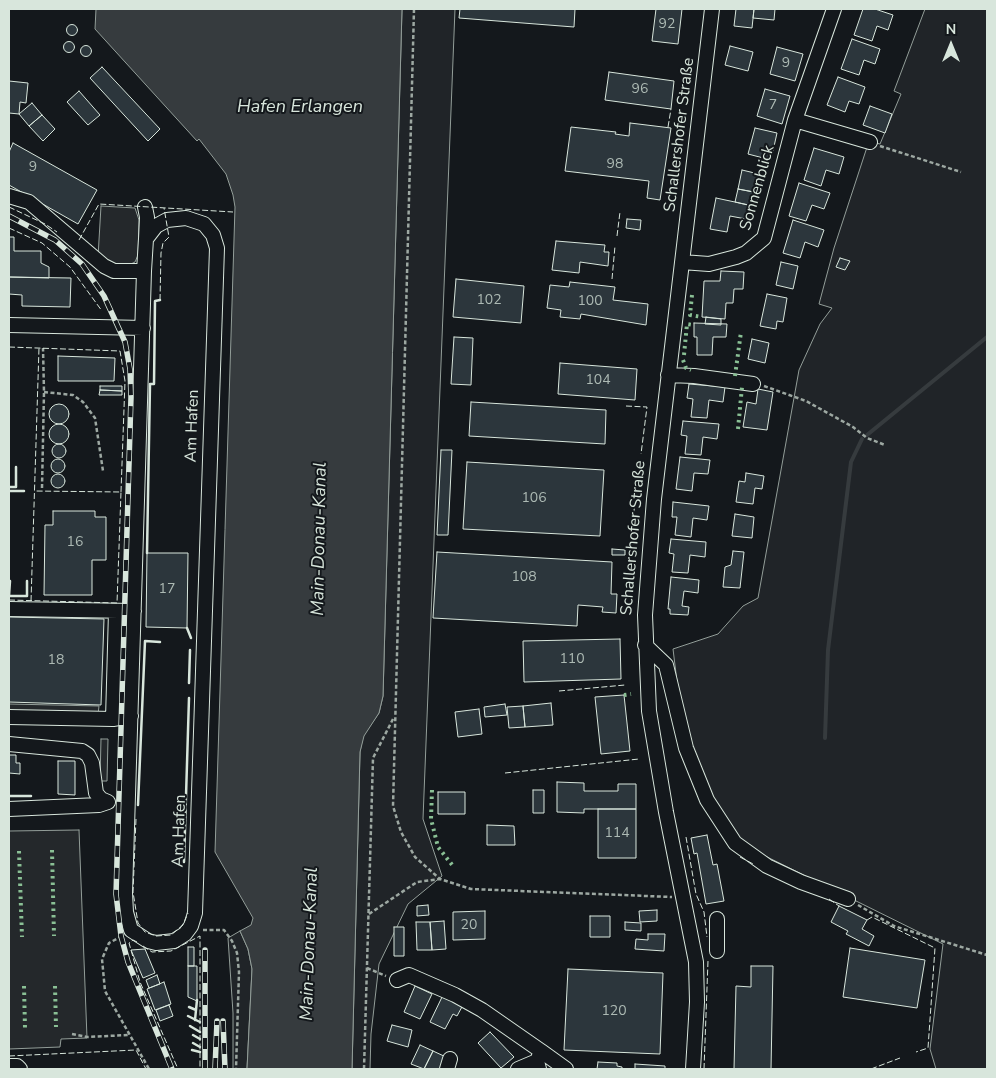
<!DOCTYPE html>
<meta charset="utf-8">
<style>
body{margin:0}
#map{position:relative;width:996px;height:1078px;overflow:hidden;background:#14181c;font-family:"Nunito Sans",sans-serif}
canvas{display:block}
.frame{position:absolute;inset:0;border:10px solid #d8e6dc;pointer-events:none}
.north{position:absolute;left:926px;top:20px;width:50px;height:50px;-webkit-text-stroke:4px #14181c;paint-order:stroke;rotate:0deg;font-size:14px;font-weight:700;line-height:20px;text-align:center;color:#d8e6dc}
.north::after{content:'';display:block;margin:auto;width:18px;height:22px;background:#d8e6dc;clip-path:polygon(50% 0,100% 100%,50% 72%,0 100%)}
</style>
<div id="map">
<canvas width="996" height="1078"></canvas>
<div class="frame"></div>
<div class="north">N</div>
</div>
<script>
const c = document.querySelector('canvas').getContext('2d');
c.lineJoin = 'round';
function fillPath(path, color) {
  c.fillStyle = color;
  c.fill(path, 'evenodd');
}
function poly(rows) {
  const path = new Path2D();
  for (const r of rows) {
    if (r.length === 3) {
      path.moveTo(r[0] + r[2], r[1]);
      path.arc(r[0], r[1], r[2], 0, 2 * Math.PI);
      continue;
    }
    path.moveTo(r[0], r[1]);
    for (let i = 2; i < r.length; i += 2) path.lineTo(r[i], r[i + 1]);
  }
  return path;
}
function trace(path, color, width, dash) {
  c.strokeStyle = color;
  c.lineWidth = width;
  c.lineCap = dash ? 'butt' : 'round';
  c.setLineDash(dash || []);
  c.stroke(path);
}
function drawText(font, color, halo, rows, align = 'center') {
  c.font = font + ' "Nunito Sans",sans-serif';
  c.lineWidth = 4;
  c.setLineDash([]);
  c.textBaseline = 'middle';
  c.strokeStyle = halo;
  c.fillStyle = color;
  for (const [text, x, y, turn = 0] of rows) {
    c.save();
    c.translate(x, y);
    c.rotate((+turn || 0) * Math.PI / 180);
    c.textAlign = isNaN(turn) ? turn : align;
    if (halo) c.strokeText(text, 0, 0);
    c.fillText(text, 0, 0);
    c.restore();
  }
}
const green = poly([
 [402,9,455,9,423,819,442,876,408,904,379,964,371,1034,370,1069,352,1069,360,752,363,736,379,713,383,696,402,9],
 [925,9,987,9,987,1069,936,1069,930,1049,943,944,749,848,738,839,712,797,690,748,680,706,673,649,718,634,743,606,758,598,799,370,820,324,832,308,819,304,834,248,869,141,880,144,901,94,894,91,925,9],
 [240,931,248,949,252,969,247,1069,233,1069,233,1013,228,938,240,931]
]);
fillPath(green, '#202428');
trace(green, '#939e99', 1);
const parking = poly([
 [101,206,135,208,139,220,138,255,135,262,129,265,109,264,98,257,101,206],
 [9,704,99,706,98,715,9,713,9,704],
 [101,739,108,739,107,781,100,781,101,739],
 [79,830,87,1038,61,1039,60,1047,9,1049,9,831,79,830]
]);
fillPath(parking, '#24282b');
trace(parking, '#939e99', 1);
const water = poly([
 [96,9,402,9,383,696,379,713,364,736,360,752,352,1069,247,1069,252,969,248,949,240,931,251,925,253,918,215,852,235,207,233,195,226,174,199,139,197,141,95,29,96,9]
]);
fillPath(water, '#363b3e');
trace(water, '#939e99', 1);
trace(poly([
 [867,435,987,337],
 [825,738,828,650,851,462,862,439]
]), '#363b3e', 4);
const building = poly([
 [460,9,575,9,574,27,459,18,460,9],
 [656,9,682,9,678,44,652,41,656,9],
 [736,9,754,9,752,28,734,26,736,9],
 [754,9,775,9,774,20,753,18,754,9],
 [863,9,875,9,893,15,888,30,877,26,872,41,854,35,863,9],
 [72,30,5.5],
 [852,39,880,49,875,64,864,60,859,75,841,69,852,39],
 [69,47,5.5],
 [86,51,5.5],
 [730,46,753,52,748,71,725,65,730,46],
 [777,47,803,54,795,81,770,74,777,47],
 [102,67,160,129,148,141,90,78,102,67],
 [609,72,674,81,671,109,605,100,609,72],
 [838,77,865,87,859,104,849,101,845,112,827,105,838,77],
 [9,81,28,83,26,103,20,102,19,114,9,113,9,81],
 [765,89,790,96,782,124,757,116,765,89],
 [79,91,100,115,88,125,67,102,79,91],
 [32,103,42,115,29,126,19,114,32,103],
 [870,106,892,114,885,133,863,125,870,106],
 [42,115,55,129,43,141,29,126,42,115],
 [630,123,671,128,660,200,647,198,649,181,565,171,571,127,616,132,615,134,629,136,630,123],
 [755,128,777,133,771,160,748,154,755,128],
 [13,143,97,190,78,224,9,185,9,152,13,143],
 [814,148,844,157,839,174,826,170,821,186,804,180,814,148],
 [742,170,763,175,759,193,738,189,742,170],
 [799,183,830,193,824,209,812,205,806,221,789,216,799,183],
 [738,189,759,193,756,207,735,202,738,189],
 [716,198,749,205,746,219,730,216,727,232,710,229,716,198],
 [627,219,641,220,640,230,626,228,627,219],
 [793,220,824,230,818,247,805,242,800,258,783,253,793,220],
 [9,237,14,237,14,251,41,251,41,263,49,267,49,278,9,277,9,237],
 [556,241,605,245,604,252,609,252,608,266,580,262,579,273,552,270,556,241],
 [840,258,850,261,845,270,836,267,840,258],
 [781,262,798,266,793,289,776,285,781,262],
 [721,271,744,272,743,289,734,289,733,303,726,303,725,319,702,317,704,281,720,281,721,271],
 [9,277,71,278,70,307,22,306,22,295,9,294,9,277],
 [456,279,524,286,521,323,453,317,456,279],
 [570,282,615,287,613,300,648,304,646,325,581,314,580,319,560,317,561,310,547,308,550,285,569,287,570,282],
 [767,294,787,298,783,322,777,321,776,329,760,326,767,294],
 [706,317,721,319,721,325,705,324,706,317],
 [694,323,727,324,726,337,713,337,712,355,697,355,697,337,694,337,694,323],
 [454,337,473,338,471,385,451,384,454,337],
 [752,339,769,343,765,363,748,359,752,339],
 [58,356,115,358,114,381,58,381,58,356],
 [560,363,637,369,635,400,558,394,560,363],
 [689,384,725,387,723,402,709,400,707,418,691,417,693,399,687,398,689,384],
 [100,386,122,386,122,391,100,390,100,386],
 [758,389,773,392,767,430,743,427,747,402,756,404,758,389],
 [100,390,122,391,122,395,99,395,100,390],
 [471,402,606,410,605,444,469,436,471,402],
 [59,414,10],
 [683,421,719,424,717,439,703,437,701,455,685,454,687,436,681,435,683,421],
 [59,434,10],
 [59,451,7],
 [441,450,452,450,448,535,437,535,441,450],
 [680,457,710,460,708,474,694,473,692,491,676,489,680,457],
 [58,466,7],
 [467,462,604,470,600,536,463,529,467,462],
 [746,473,764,476,762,489,755,488,753,504,736,502,739,481,745,482,746,473],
 [58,481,7],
 [673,502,709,506,707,520,693,518,691,537,675,535,677,517,672,517,673,502],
 [53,511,95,511,95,517,106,517,106,560,92,560,92,595,44,595,45,525,53,525,53,511],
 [735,514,754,517,752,538,732,536,735,514],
 [671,539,706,542,705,557,690,555,688,573,672,572,674,554,669,553,671,539],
 [612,549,625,550,625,555,612,555,612,549],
 [733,551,744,552,740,588,723,587,725,567,731,565,733,551],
 [437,552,612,562,611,594,617,594,616,613,602,612,603,607,578,605,577,626,433,618,437,552],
 [147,553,188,553,187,628,146,627,147,553],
 [671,577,699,580,698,593,684,591,682,606,689,607,688,615,670,614,670,609,668,609,671,577],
 [9,617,104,619,101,705,9,702,9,617],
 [620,639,621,679,524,682,523,641,620,639],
 [624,695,630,751,601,754,595,697,624,695],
 [551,703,553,725,525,727,523,706,551,703],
 [505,704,507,715,485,717,484,707,505,704],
 [523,706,525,727,509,728,507,707,523,706],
 [479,709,482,734,458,737,455,712,479,709],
 [9,755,16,755,16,763,20,763,20,774,9,773,9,755],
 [58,761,75,761,75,795,58,794,58,761],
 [557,782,584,783,584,791,618,791,618,784,636,784,636,809,584,809,584,813,557,812,557,782],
 [533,790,544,790,544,813,533,813,533,790],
 [438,792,465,792,465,814,438,814,438,792],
 [598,809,636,809,636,858,598,858,598,809],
 [487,825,514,826,515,845,487,845,487,825],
 [707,835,713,865,717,864,724,901,706,904,697,853,694,854,691,838,707,835],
 [428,905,429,915,417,916,417,906,428,905],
 [839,906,867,920,862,929,874,936,869,946,846,934,848,931,831,922,839,906],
 [657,910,657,921,640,922,639,911,657,910],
 [485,911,485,939,453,940,453,912,485,911],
 [590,916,610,916,610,937,590,937,590,916],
 [444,921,446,949,432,950,430,922,444,921],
 [416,922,430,922,432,950,417,950,416,922],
 [625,922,641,923,641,931,625,930,625,922],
 [394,927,404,927,404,956,394,956,394,927],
 [648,934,665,934,664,951,635,949,636,939,648,940,648,934],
 [188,947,194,947,194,966,188,966,188,947],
 [850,948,925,960,917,1008,843,997,850,948],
 [145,949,155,973,143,978,131,950,145,949],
 [188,966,197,966,197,1001,188,997,188,966],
 [751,966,773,966,771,1069,734,1069,736,986,751,987,751,966],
 [568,969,663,973,660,1054,564,1050,568,969],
 [157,975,160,984,149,988,146,980,157,975],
 [164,982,171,1004,155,1010,147,989,164,982],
 [415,986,432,994,420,1019,404,1012,415,986],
 [443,995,463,1005,457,1016,453,1014,445,1029,430,1022,443,995],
 [169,1005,173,1016,160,1021,156,1010,169,1005],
 [392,1025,412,1030,408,1047,387,1041,392,1025],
 [490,1032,514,1057,501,1068,478,1043,490,1032],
 [420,1045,433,1051,424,1069,411,1064,420,1045],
 [433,1051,446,1057,440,1069,424,1069,433,1051],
 [598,1062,617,1063,617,1066,622,1067,622,1069,597,1069,598,1062],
 [635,1064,665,1066,665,1069,635,1069,635,1064]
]);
fillPath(building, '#2c363c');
trace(building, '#d8e6dc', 1);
const minor = poly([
 [795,120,870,142],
 [9,196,29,202,104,266,114,271,144,271],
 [145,207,147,217,146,239],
 [186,218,204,224,213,235,217,248,195,913,191,926,185,934,174,941,156,943,148,941,131,930,126,912,125,893,144,271,146,239,156,226,167,220,186,218],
 [682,262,709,264,736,257,746,253,764,238,795,120,834,9],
 [9,325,143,328],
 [668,375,694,376,753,384],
 [9,609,134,611],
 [645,645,666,665,686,748,707,800,735,843,767,866,801,882,848,899],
 [9,717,113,719,131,716],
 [113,719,116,611],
 [9,744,82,751,88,755,92,763,96,793,101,799,108,802,99,805,9,809],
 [717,951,717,919],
 [397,980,409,975,455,995,482,1010,541,1051,537,1061,539,1069],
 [541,1051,566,1069],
 [9,1066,17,1066,20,1069],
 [447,1069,450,1059],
 [518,1069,537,1061],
 [693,1069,697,1002,696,962,666,812,649,711,645,615,654,499,712,9]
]);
trace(minor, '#d8e6dc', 16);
trace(poly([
 [414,9,393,806,401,832,415,857,440,879,471,889,672,897],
 [880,146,961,172],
 [764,386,806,401,853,427,867,438,885,445],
 [44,392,73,395,83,402,95,418,103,471],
 [42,488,44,392,43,348],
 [858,905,894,926,987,955],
 [369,914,417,882,440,879],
 [203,930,224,930,232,941,237,953,239,972,236,1069],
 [122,936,109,943,102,959,105,991,149,1069],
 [367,968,386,976],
 [72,1034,87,1037,129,1035],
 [364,1069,373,758,393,719]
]), '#9da8a2', 2.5, [4, 2.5]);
trace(minor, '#14181c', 14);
const rail = poly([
 [9,216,55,240,82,264,104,296,125,342,130,369,131,397,116,894,121,936,128,962,172,1069],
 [205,950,205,1069],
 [223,1021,225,1069],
 [215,1069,217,1021]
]);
trace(rail, '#d8e6dc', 5.5);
trace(rail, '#14181c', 4, [11]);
trace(poly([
 [692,295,690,315,702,317],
 [684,355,687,324,693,325],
 [683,360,686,368,691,370],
 [735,376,741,332],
 [738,429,742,387],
 [624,695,631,694],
 [432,790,431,819,438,847,453,866],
 [52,850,54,936],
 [19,851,22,937],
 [24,986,25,1028],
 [55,986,56,1027]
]), '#8ac095', 4, [2.5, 4]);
trace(poly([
 [668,127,671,109],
 [9,207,45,224,57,232],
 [9,228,42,243,70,267,102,311],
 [617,236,620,212],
 [79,240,99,204,233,212],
 [612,279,615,246],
 [160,300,161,253,163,243,169,237,164,208],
 [9,347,120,351,125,381,121,492],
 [626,406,647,407,641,454],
 [632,531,638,471],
 [9,600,117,603,121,492,34,491],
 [31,601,39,348],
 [559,691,625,685],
 [505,773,639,759],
 [136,819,133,892,138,923,145,932,156,936,171,935,183,925,188,913],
 [686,837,696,894,704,912,707,937],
 [740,857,755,865],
 [829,899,839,906],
 [867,920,872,917,935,948,928,1048,916,1052],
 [137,942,133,940,129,943,140,982,178,1069],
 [143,946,152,952,171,951,200,936,200,1069],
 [9,1056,136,1050,146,1069],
 [704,1069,708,961],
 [871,1069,900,1058]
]), '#d8e6dc', 1, [6, 2.5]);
trace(poly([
 [9,487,16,487,16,467],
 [9,491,24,491],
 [147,553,150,384,154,384,155,301,160,300],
 [9,596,27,596,27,581],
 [9,596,10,581],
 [187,628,191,638],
 [189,683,190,650],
 [9,796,31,796],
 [138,805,145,641,160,642],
 [184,862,189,698],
 [189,1007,196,1010],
 [188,1016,200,1022],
 [195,1020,197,1000],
 [190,1026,200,1032],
 [193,1035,200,1039],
 [193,1043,200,1047],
 [192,1050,200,1052]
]), '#d8e6dc', 2.5);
drawText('14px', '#adbab4', null, [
 ["92",667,25],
 ["9",786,64],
 ["96",640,90],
 ["7",773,106],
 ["98",615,165],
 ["9",33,168],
 ["102",489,301],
 ["100",590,302],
 ["104",598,381],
 ["106",534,499],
 ["16",75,543],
 ["108",524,578],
 ["17",167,590],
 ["110",572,660],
 ["18",56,661],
 ["114",617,834],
 ["20",469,926],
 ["120",614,1012]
]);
drawText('16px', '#d8e6dc', '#14181c', [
 ["Schallershofer Straße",680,135,-83],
 ["Sonnenblick",758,188,-74],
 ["Am Hafen",193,426,-88],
 ["Schallershofer Straße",634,538,-85],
 ["Am Hafen",180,831,-88]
]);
drawText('italic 18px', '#d8e6dc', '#14181c', [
 ["Hafen Erlangen",300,108],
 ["Main-Donau-Kanal",320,539,-89],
 ["Main-Donau-Kanal",310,944,-88]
]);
</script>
